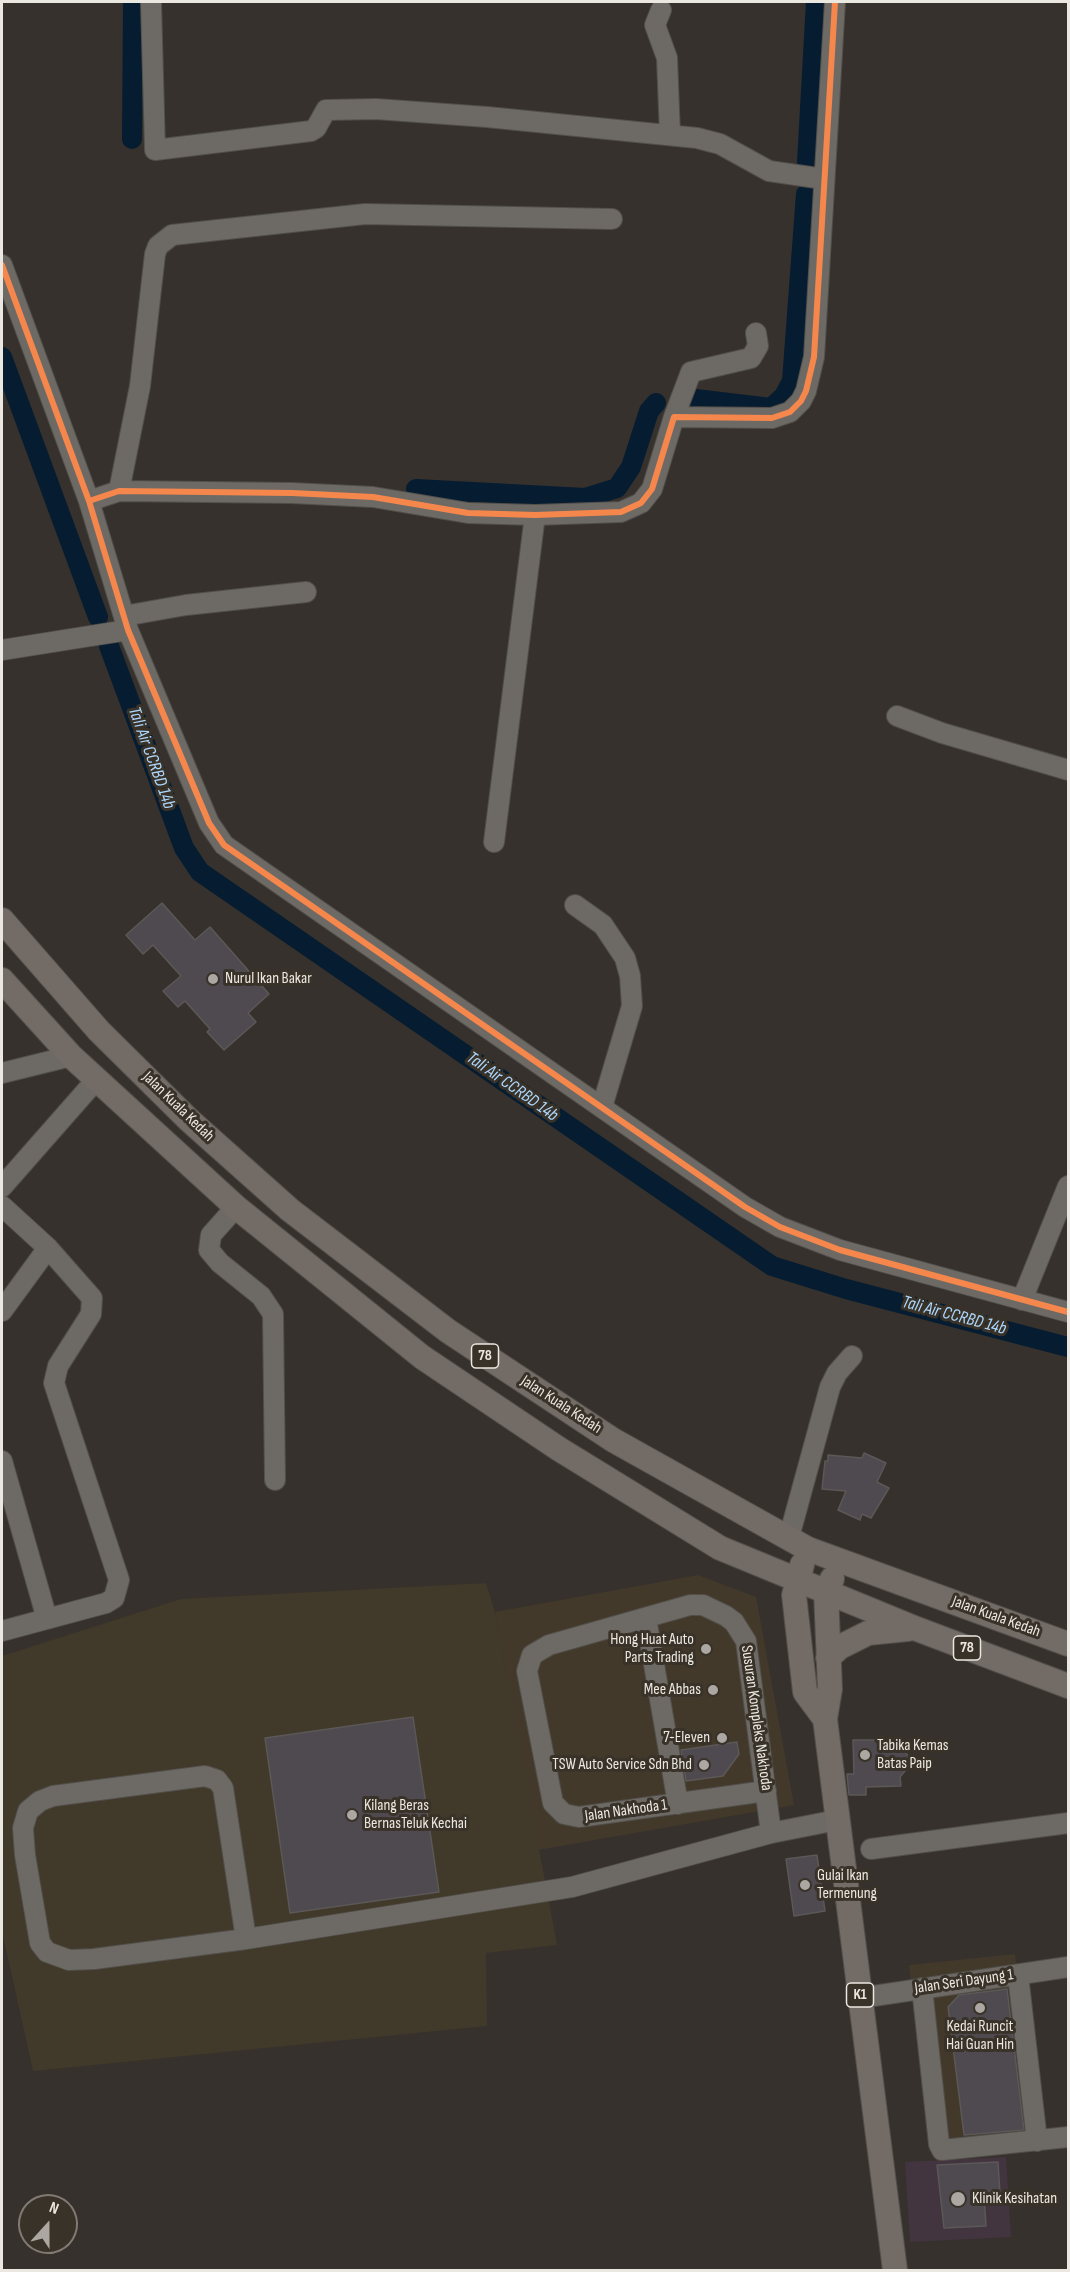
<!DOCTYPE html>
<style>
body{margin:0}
#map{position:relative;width:1070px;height:2272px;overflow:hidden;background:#36312c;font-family:"Sofia Sans Condensed",sans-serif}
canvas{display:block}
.frame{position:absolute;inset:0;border:3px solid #ebe7e1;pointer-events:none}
.north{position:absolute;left:18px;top:2194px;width:60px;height:60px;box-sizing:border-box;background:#393229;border:2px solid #807a73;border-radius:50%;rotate:21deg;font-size:16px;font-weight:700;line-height:24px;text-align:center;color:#ebe7e1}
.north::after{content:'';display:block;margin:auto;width:21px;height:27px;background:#aca7a2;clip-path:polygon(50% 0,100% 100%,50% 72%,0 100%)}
</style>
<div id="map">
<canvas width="1070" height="2272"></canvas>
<div class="frame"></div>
<div class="north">N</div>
</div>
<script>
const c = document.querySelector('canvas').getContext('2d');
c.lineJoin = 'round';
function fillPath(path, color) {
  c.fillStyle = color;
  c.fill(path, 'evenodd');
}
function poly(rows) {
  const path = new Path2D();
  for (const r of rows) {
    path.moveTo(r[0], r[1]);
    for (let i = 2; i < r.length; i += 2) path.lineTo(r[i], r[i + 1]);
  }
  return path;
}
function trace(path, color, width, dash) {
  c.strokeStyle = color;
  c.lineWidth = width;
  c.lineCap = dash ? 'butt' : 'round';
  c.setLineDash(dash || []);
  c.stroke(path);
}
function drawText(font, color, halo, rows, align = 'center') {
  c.font = font + ' "Sofia Sans Condensed",sans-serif';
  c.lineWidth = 6;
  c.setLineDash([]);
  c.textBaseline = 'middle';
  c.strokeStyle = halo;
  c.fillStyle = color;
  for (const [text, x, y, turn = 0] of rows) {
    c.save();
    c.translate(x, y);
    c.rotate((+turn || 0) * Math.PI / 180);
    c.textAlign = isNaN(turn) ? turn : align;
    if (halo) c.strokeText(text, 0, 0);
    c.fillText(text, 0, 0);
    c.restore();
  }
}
fillPath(poly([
 [698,1575,756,1597,794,1805,538,1850,495,1612],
 [1015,1954,1036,2147,929,2151,909,1965]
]), '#42392b');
fillPath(poly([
 [486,1583,495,1612,557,1945,486,1953,487,2026,33,2071,2,1931,2,1656,181,1599]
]), '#413929');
fillPath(poly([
 [1006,2157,1011,2237,910,2242,905,2162]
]), '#43353f');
trace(poly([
 [132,139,133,2],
 [807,162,816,2],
 [2,357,98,617],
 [687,398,771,408,784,396,792,381,806,194],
 [416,489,585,498,617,488,631,467,649,411,656,403],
 [109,646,184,848,200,872,772,1266,846,1289,1068,1347]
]), '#051c31', 20);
const building = poly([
 [162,903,195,940,210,927,269,994,248,1013,256,1022,224,1050,207,1032,210,1029,185,1001,178,1007,163,991,181,976,153,945,143,954,126,935,162,903],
 [864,1453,886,1463,877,1482,889,1488,871,1518,862,1514,860,1520,838,1510,846,1491,822,1489,825,1461,828,1461,828,1455,862,1458,864,1453],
 [413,1717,439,1892,290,1913,265,1738,413,1717],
 [853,1740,889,1740,914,1760,900,1777,901,1786,866,1787,866,1795,849,1795,847,1774,854,1774,853,1740],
 [737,1742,739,1754,723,1776,686,1781,681,1750,737,1742],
 [817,1855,825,1911,794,1916,786,1859,817,1855],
 [1007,1989,1024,2130,964,2135,948,2007,959,1995,1007,1989],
 [998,2162,1000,2194,984,2195,986,2226,944,2228,937,2165,998,2162]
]);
fillPath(building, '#4f4a4f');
trace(building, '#5b5857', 1.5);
const minor = poly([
 [151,2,155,150,311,131,316,128,326,110,376,109,487,117,697,138,720,144,769,171,824,179],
 [661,10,655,25,667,58,670,135],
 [2,265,89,501,128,630,209,823,224,845,745,1207,780,1227,840,1250,1068,1312],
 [674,417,691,372,751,358,758,346,756,333],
 [119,491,140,386,155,254,158,246,172,235,365,214,612,219],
 [89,501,119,491,292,493,373,497,468,513,535,515,621,512,641,503,652,489,674,417,772,418,790,412,801,401,806,391,814,357,835,2],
 [124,616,186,605,306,592],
 [2,650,128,630],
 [897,716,942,733,1068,770],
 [494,842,535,515],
 [575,905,603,925,625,958,630,976,632,1006,602,1107],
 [2,1073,71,1056],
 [2,1187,96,1080],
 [2,1206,48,1248,92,1298,91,1314,58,1366,54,1383,119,1580,114,1598,106,1603,2,1631],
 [236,1207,211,1235,209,1250,220,1263,261,1296,273,1314,275,1480],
 [1022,1300,1068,1186],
 [2,1311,48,1248],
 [2,1461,47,1619],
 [789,1537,830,1387,837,1373,852,1356],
 [646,1618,678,1804],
 [766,1791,579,1817,564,1814,553,1803,527,1671,532,1655,549,1645,690,1605,703,1605,726,1616,734,1622,746,1641,771,1833],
 [871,1849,1068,1823],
 [246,1939,223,1788,217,1780,205,1776,53,1796,40,1801,28,1811,23,1828,25,1855,40,1943,47,1952,69,1960,94,1959,246,1939,572,1887,771,1833,837,1820],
 [1018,1975,1037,2141],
 [922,1988,939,2144,942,2150,1068,2137],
 [860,1998,1068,1967]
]);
const major = poly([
 [2,920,99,1031,189,1120,290,1210,448,1331,613,1440,808,1549,1068,1644],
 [2,980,71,1056,236,1207,422,1357,559,1449,720,1548,917,1629,1068,1686],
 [802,1565,794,1595,805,1692,825,1719],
 [832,1579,826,1592,830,1689,825,1719,895,2270],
 [828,1658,840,1647,868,1633,908,1629]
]);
trace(minor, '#524f4a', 22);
trace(major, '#524f4a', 26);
trace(minor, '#6d6a66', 20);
trace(major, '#726b66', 24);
trace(poly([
 [2,265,89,501,128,630,209,823,224,845,745,1207,780,1227,840,1250,1068,1312],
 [89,501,119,491,292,493,373,497,468,513,535,515,621,512,641,503,652,489,674,417,772,418,790,412,801,401,806,391,814,357,835,2]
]), '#f5874c', 6);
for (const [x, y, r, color] of [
 [213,979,6,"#aca7a2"],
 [706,1649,6,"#aca7a2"],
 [713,1690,6,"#aca7a2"],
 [722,1738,6,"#aca7a2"],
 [865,1755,6,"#aca7a2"],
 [704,1765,6,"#aca7a2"],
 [352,1815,6,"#aca7a2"],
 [805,1885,6,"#aca7a2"],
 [980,2008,6,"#aca7a2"],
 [958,2199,8,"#aca7a2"]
]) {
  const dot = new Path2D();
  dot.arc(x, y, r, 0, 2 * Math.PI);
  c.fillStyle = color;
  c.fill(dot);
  trace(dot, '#393229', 2);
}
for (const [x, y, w] of [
 [485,1356,27],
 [967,1648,27],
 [860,1995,27]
]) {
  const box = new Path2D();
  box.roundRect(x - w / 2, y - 12, w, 24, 4.5);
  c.fillStyle = '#393229';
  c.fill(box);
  trace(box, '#ebe7e1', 1.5);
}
drawText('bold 15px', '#ebe7e1', null, [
 ["78",485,1356],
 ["78",967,1648],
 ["K1",860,1995]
]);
drawText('16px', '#ebe7e1', '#393229', [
 ["Nurul Ikan Bakar",225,979],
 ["Hong Huat Auto",694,1640,"right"],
 ["Parts Trading",694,1658,"right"],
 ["Mee Abbas",701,1690,"right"],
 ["7-Eleven",710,1738,"right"],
 ["Tabika Kemas",877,1746],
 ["Batas Paip",877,1764],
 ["TSW Auto Service Sdn Bhd",692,1765,"right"],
 ["Kilang Beras",364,1806],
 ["BernasTeluk Kechai",364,1824],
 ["Gulai Ikan",817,1876],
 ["Termenung",817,1894],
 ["Kedai Runcit",980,2027,"center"],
 ["Hai Guan Hin",980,2045,"center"],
 ["Klinik Kesihatan",972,2199]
], 'left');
drawText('16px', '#ebe7e1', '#393229', [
 ["Jalan Kuala Kedah",178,1107,44],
 ["Jalan Kuala Kedah",561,1405,33],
 ["Jalan Kuala Kedah",996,1617,20],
 ["Susuran Kompleks Nakhoda",756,1718,82],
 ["Jalan Nakhoda 1",626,1811,-8],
 ["Jalan Seri Dayung 1",964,1982,-8]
]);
drawText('italic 18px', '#acd8fe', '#393229', [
 ["Tali Air CCRBD 14b",151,758,70],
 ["Tali Air CCRBD 14b",512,1087,35],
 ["Tali Air CCRBD 14b",954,1316,15]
]);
</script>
